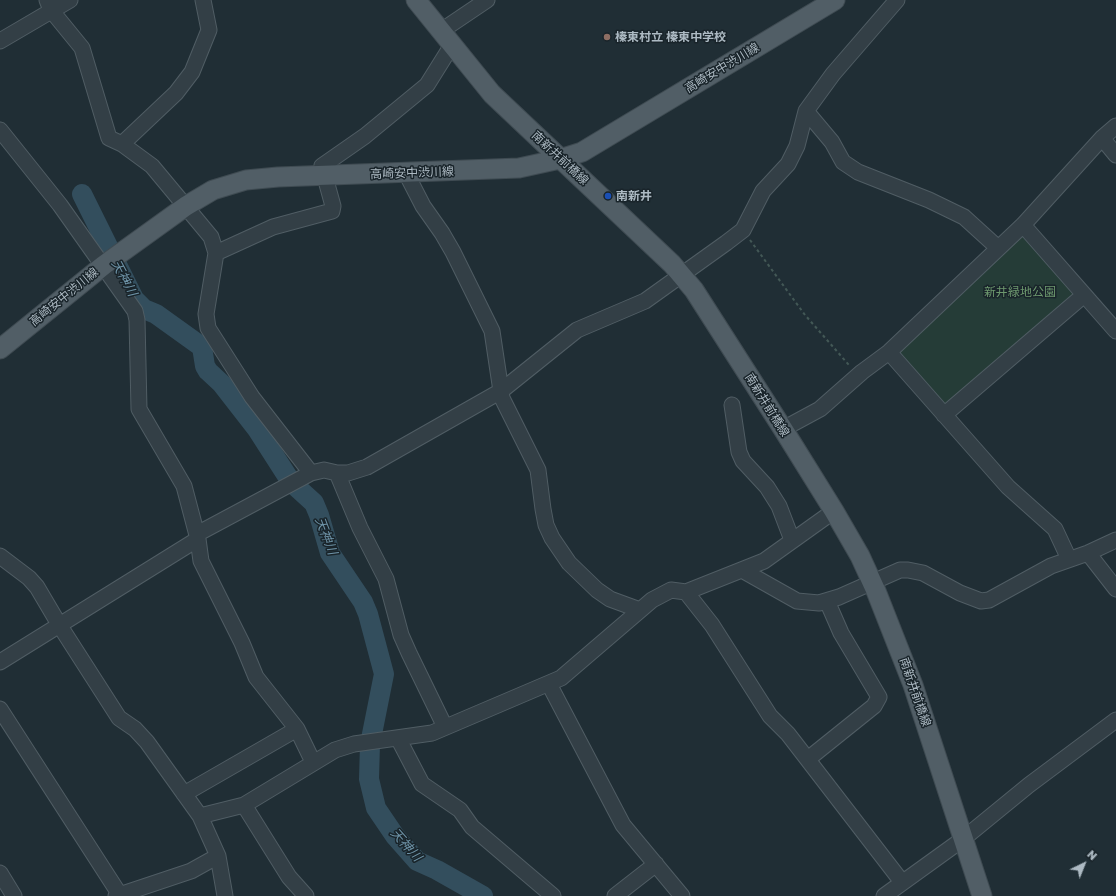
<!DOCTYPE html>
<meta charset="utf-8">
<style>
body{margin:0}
#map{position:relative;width:1116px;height:896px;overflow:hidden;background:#202e35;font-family:"Golos Text",sans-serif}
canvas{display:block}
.north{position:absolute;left:1064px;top:844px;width:40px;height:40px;-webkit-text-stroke:3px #19242a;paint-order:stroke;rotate:43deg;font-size:11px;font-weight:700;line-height:16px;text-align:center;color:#adbac3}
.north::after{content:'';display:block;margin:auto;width:14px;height:18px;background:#adbac3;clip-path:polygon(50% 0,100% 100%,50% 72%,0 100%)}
</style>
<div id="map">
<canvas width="1116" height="896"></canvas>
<div class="north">N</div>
</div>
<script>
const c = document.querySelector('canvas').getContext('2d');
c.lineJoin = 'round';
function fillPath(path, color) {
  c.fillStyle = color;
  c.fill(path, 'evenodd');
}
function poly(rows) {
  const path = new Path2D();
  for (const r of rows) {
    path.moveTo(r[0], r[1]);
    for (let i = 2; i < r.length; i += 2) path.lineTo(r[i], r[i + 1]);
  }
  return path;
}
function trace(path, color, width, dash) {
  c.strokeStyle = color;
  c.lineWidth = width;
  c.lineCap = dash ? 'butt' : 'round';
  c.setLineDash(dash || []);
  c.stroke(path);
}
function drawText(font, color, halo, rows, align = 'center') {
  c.font = font + ' "Golos Text","Noto Sans JP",sans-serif';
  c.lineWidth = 3;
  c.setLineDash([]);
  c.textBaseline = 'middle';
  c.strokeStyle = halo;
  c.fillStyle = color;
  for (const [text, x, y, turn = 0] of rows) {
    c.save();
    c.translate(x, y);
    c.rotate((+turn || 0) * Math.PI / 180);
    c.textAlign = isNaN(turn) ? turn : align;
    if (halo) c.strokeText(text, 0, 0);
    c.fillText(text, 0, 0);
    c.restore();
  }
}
fillPath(poly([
 [1023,233,1077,292,946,410,896,355]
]), '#253c37');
trace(poly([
 [82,194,134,299,144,309,156,314,202,347,205,366,208,371,222,384,257,429,291,482,314,503,319,515,330,553,363,602,368,614,384,674,370,744,369,779,376,808,395,836,417,861,437,870,483,896]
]), '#334e5d', 20);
const minor = poly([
 [47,0,51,10,82,48,109,138,122,144,152,166,211,237,216,253,206,314,208,328,252,397,311,473],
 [441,31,487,0],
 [0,41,70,0],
 [806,111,832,142,843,162,858,172,929,200,964,217,997,247],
 [0,130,60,205,135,311,137,320,139,409,184,486,198,539,201,561,242,643,256,677,297,729,313,762],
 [1102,138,1116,155],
 [122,144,176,93,192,72,209,30,203,0],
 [406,173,423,206,442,233,453,252,492,331,502,398,538,470,543,509,546,525,552,538,569,563,597,590,610,599,640,610],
 [1023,225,1116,331],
 [216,253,273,227,332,211,333,206,322,166,365,136,427,85,452,45],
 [889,352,1008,487,1055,529,1069,559],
 [732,405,739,452,743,461,767,487,779,506,792,540],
 [944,415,1084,295],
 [783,429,820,409,862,372,889,352,1023,225,1102,138,1116,126],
 [337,473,360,528,386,579,401,635,409,653,445,727],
 [197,534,311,473,324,470,337,473,348,473,367,467,501,391,577,330,645,301,726,243,743,230,763,191,788,164,797,146,806,111,833,74,897,0],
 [1088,553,1116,589],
 [0,556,29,578,37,587,60,626,119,718,135,729,147,742,200,816,218,856,225,896],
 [742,570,797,601,819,603,839,597,900,570,908,570,923,573,960,593,981,601,989,600,1051,566,1088,553,1116,540],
 [686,592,712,625,770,716,788,734,902,882],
 [0,662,198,539],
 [549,684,623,825,682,896],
 [0,709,120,895],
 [398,738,422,784,460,810,472,827,553,896],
 [808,759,874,706,879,697,841,633,827,601],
 [184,794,297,729],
 [244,805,289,877,306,896],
 [200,816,244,805,335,750,354,744,432,733,561,678,652,600,671,590,686,592,764,561,834,511],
 [0,873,14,896],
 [116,896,191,871,218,856],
 [615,896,656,864],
 [884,896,963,839,1029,785,1116,720]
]);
const major = poly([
 [416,0,492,94,672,264,694,290,783,429,834,511,860,556,876,591,913,685,982,896],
 [0,349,104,265,186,206,213,190,246,180,278,177,519,168,560,159,582,152,835,0]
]);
trace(minor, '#505d64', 17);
trace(major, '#3f4b52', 21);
trace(poly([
 [750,240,805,315,849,365]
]), '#435856', 2, [3, 3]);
trace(minor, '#333f46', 15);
trace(major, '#515e66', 19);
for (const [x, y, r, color] of [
 [607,37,4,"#8d6e63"],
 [608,196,4,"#1a4fb4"]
]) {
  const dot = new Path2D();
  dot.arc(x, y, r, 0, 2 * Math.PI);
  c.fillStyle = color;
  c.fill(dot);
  trace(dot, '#19242a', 1.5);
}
drawText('bold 12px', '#adbac3', '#19242a', [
 ["榛東村立 榛東中学校",615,37],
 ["南新井",616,196]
], 'left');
drawText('12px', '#adbac3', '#19242a', [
 ["高崎安中渋川線",722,68,-31],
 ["南新井前橋線",560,158,43],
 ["高崎安中渋川線",412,173,-2],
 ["高崎安中渋川線",64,297,-39],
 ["南新井前橋線",767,405,58],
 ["南新井前橋線",915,692,71]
]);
drawText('12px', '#6d986e', '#19242a', [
 ["新井緑地公園",1020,292]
]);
drawText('italic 13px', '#6e93a7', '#19242a', [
 ["天神川",124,278,62],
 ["天神川",326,536,69],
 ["天神川",406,845,48]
]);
</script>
